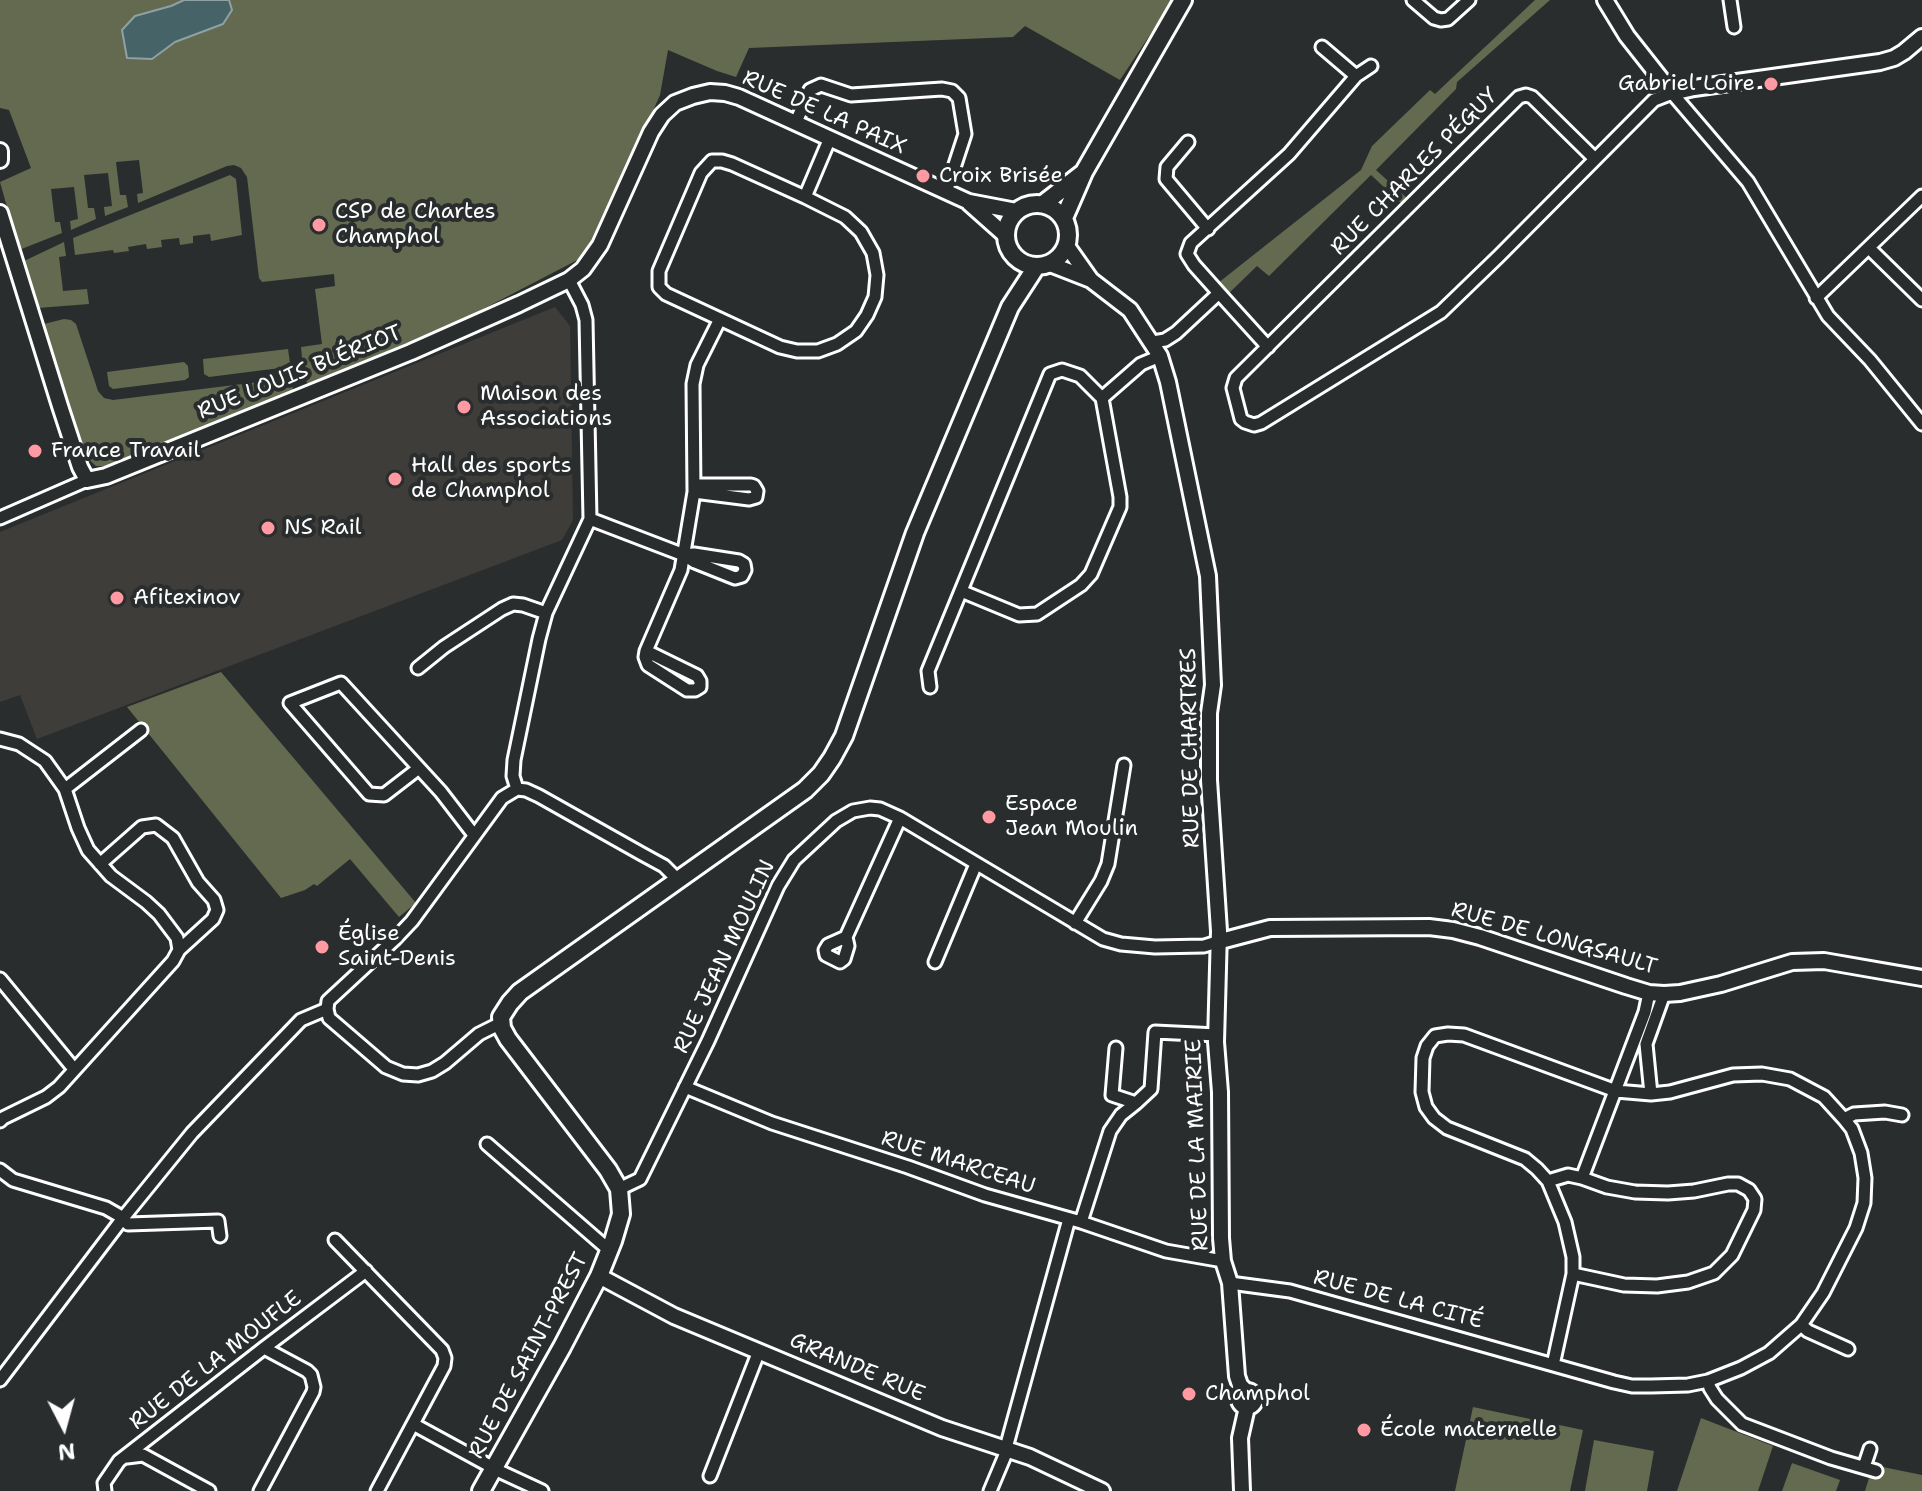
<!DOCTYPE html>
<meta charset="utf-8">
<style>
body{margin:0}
#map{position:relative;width:1922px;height:1491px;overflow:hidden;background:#2a2d2e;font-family:"Shantell Sans",sans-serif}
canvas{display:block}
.north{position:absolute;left:24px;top:1387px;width:80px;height:80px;-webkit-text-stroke:6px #2a2d2e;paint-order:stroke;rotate:174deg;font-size:22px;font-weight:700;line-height:32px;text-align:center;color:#fff}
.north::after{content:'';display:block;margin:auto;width:28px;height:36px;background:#fff;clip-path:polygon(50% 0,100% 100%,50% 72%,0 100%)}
</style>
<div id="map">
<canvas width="1922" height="1491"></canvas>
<div class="north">N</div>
</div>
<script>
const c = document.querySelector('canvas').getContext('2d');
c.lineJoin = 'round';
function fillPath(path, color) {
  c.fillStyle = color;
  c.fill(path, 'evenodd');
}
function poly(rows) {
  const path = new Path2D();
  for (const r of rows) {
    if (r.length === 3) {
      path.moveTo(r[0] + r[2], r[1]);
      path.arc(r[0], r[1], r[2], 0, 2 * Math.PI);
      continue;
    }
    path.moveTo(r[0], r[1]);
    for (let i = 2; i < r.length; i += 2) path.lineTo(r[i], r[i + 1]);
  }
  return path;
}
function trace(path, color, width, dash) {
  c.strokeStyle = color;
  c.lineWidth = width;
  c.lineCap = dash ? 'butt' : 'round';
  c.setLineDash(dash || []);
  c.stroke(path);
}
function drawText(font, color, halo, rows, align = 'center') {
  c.font = font + ' "Shantell Sans",sans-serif';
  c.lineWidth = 8;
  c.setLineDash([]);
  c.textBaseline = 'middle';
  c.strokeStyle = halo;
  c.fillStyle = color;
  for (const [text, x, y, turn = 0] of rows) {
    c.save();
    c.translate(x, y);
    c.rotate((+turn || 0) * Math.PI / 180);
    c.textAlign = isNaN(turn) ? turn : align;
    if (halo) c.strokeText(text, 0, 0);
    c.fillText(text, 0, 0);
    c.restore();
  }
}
fillPath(poly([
 [555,307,570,326,573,520,562,540,37,739,20,695,0,702,0,532]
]), '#3f3d3a');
fillPath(poly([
 [0,0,1173,0,1120,80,1025,26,1013,37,749,48,736,77,717,71,668,50,660,95,589,254,460,321,308,384,304,378,301,347,322,344,315,289,335,286,334,274,262,282,259,278,247,177,241,168,234,165,227,166,138,203,137,194,143,193,139,160,116,162,120,195,126,195,128,207,105,216,104,207,112,206,108,173,84,175,88,208,94,208,96,219,71,230,70,221,78,219,74,187,51,189,55,222,60,222,62,233,19,250,0,182,31,168,9,110,0,108],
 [1535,0,1550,0,1457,82,1456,89,1376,170,1408,199,1402,204,1371,175,1269,276,1257,266,1227,295,1218,283,1361,170,1372,146,1430,90,1435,94],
 [230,175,236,179,242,235,211,241,210,234,193,236,193,243,180,245,179,238,161,240,162,247,147,249,146,244,128,247,129,251,114,253,113,250,75,255,73,238],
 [64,242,66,256,59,257,63,291,87,289,89,304,38,308,34,306,22,262],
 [64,319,71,320,76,324,98,391,104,398,113,400,291,378,293,390,108,466,96,466,85,456,83,446,40,325],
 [288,349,290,363,288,367,209,377,204,374,203,359],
 [184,362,188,366,189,377,185,380,113,389,109,386,107,372],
 [221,672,416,903,399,917,350,859,317,886,314,884,305,890,281,898,127,707],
 [1473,1407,1583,1430,1570,1491,1455,1491],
 [1701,1418,1773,1446,1758,1491,1677,1491],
 [1594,1440,1654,1451,1647,1491,1585,1491],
 [1792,1463,1840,1480,1836,1491,1782,1491],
 [1873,1465,1922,1475,1922,1491,1865,1491]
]), '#636a50');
const water = poly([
 [184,0,229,0,232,10,223,24,175,42,152,59,127,58,122,30,135,16,171,6,184,0]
]);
fillPath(water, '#466368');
trace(water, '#90a1a4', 2);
const minor = poly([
 [1413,0,1434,18,1441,20,1448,19,1469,0],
 [1730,0,1734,27],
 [1322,47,1356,76],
 [796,122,810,90,821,85,851,95,942,89,952,91,959,98,965,134,946,192],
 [1188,142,1167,167,1166,179,1208,229],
 [1595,159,1532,97,1526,95,1519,97,1236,378,1233,388,1241,419,1245,422,1254,425,1261,423,1441,312,1499,256,1654,100,1672,93,1748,182,1828,316,1870,360,1922,424],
 [712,161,722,161,732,164,805,197,845,217,861,232,873,253,877,275,875,297,867,315,856,331,837,344,818,351,797,351,780,347,666,294,659,287,659,271,701,173,712,161],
 [805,197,830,138],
 [1869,248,1922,300],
 [1219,293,1194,265,1187,254,1191,243,1289,154,1356,76,1371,66],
 [1816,298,1922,196],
 [1153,342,1165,340,1176,333,1219,293,1268,347],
 [694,485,751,485,754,486,757,491,756,497,749,499,694,492],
 [0,518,87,480],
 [590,519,684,555,695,562,735,578,742,576,745,570,744,564,739,561,694,554,684,555],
 [961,591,1019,615,1037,614,1081,585,1091,574,1120,507,1120,497,1102,398,1141,364,1160,356],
 [646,651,697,676,700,681,700,687,695,690,687,690,648,665,645,657,646,651,681,570,694,492,693,384,697,365,720,319],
 [418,668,444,647,502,609,513,604,523,605,546,613],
 [930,687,928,671,1050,374,1062,370,1080,376,1102,398],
 [0,739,19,744,45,761,65,789,78,828,88,850,111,876,146,902,159,914,177,938,179,950,173,961,59,1087,46,1097,3,1118,0,1121],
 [419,768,384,795,369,794,290,703,341,683,441,792,474,835],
 [65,789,141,730],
 [517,789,513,776,514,760,539,639,546,613,590,519,586,320,582,305,569,280],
 [517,789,526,790,539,796,642,854,664,866,679,881],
 [100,864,142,827,156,825,173,838,198,882,214,900,217,910,213,919,179,950],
 [1075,923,1101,881,1108,864,1124,765],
 [846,937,848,946,844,959,840,962,826,955,825,950,828,945,846,937,900,818],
 [935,962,976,864],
 [0,979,74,1069],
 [327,1009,329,1018,386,1067,403,1074,418,1075,432,1071,445,1063,479,1034,501,1023],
 [1116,1048,1112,1095,1136,1103,1151,1089,1155,1032,1217,1035],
 [685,1087,772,1123,908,1167,985,1195,1081,1222,1166,1251,1223,1261],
 [1651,1094,1646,1044,1664,994],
 [1844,1119,1854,1114,1885,1112,1902,1115],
 [487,1144,609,1250],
 [0,1170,13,1180,106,1208,120,1216,128,1224,218,1221,220,1236],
 [1582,1178,1645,1012,1649,993],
 [1548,1181,1568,1175,1582,1178,1607,1187,1635,1192,1668,1193,1694,1191,1728,1184,1738,1184,1749,1190,1755,1199,1754,1210,1732,1255,1714,1273,1688,1282,1657,1286,1624,1285,1573,1274],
 [619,1189,640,1179,708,1041,778,886,794,860,836,821,853,811,870,808,880,809,900,818,1103,939,1121,944,1155,947,1204,946,1217,942],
 [1081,1222,1110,1131,1121,1115,1136,1103],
 [335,1240,442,1350,445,1358,444,1366,377,1491],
 [1230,1283,1290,1291,1614,1382,1632,1386,1651,1386,1688,1385,1708,1381,1741,1368,1769,1353,1801,1325,1823,1293,1856,1228,1864,1203,1865,1178,1861,1153,1852,1129,1844,1119,1824,1097,1790,1079,1762,1074,1733,1075,1670,1092,1651,1094,1616,1091,1464,1035,1448,1034,1435,1036,1427,1046,1423,1058,1422,1092,1426,1107,1434,1118,1447,1128,1525,1159,1537,1169,1548,1181,1565,1222,1573,1257,1573,1274,1553,1365],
 [1801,1325,1808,1331,1848,1349],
 [0,1380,123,1218,192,1133,301,1020,327,1009,328,1001,395,939,412,921,502,798,517,789],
 [1708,1381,1710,1388,1717,1399,1742,1424,1831,1458,1876,1471],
 [413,1424,501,1472,542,1491],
 [127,1457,143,1455,209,1491],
 [1864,1467,1870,1449],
 [710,1476,759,1351],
 [105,1491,104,1483,119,1461,264,1348,366,1271],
 [260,1491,313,1392,314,1387,311,1375,307,1371,264,1348],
 [990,1491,1006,1453,1006,1448,1069,1219]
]);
const tertiary = poly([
 [1605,0,1627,36,1672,93,1694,88,1880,62,1894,58,1904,52,1922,37],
 [0,151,0,160],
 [969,203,1005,235],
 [0,213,60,406,80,467,87,480,106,476,411,352,519,304,569,280,583,269,600,245,651,132,662,115,675,103,693,96,710,92,725,93,739,97,969,202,1016,211],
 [1067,246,1091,280,1130,310,1160,356,1168,382,1208,576,1213,685,1209,713,1209,780,1219,931,1216,1042,1220,1092,1221,1238,1223,1261,1230,1283,1237,1376,1240,1385,1246,1391],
 [1050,264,1091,280],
 [1217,942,1270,928,1429,927,1453,930,1480,937,1626,986,1649,993,1664,994,1680,993,1721,984,1792,962,1824,961,1922,978],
 [599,1276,674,1316,942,1428,1030,1457,1102,1491],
 [1247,1399,8],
 [1242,1491,1240,1438,1247,1407]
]);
const secondary = poly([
 [1037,235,31],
 [1043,204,1083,173],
 [1064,218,1084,172,1183,0],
 [481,1491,562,1347,599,1276,613,1241,621,1214,619,1189,608,1170,508,1039,502,1028,501,1017,510,1003,520,992,805,790,821,774,832,758,844,736,915,533,1010,307,1036,267]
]);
trace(minor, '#fff', 17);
trace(tertiary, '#fff', 20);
trace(secondary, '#fff', 22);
trace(minor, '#2a2d2e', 11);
trace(tertiary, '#2a2d2e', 14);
trace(secondary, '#2a2d2e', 16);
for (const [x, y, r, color] of [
 [1771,84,8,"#ff9aa2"],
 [923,176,8,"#ff9aa2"],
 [319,225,8,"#ff9aa2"],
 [464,407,8,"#ff9aa2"],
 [35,451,8,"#ff9aa2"],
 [395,479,8,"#ff9aa2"],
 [268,528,8,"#ff9aa2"],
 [117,598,8,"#ff9aa2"],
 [989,817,8,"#ff9aa2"],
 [322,947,8,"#ff9aa2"],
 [1189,1394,8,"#ff9aa2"],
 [1364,1430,8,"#ff9aa2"]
]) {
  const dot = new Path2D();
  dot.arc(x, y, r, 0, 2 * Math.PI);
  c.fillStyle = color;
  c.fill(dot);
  trace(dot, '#2a2d2e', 3);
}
drawText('22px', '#fff', '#2a2d2e', [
 ["Gabriel Loire",1755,84,"right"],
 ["Croix Brisée",939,176],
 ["CSP de Chartes",335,212],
 ["Champhol",335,237],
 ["Maison des",480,394],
 ["Associations",480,419],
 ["France Travail",51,451],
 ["Hall des sports",411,466],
 ["de Champhol",411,491],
 ["NS Rail",284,528],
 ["Afitexinov",133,598],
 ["Espace",1005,804],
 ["Jean Moulin",1005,829],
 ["Église",338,934],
 ["Saint-Denis",338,959],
 ["Champhol",1205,1394],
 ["École maternelle",1380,1430]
], 'left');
drawText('22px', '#fff', '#2a2d2e', [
 ["RUE DE LA PAIX",824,113,24],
 ["RUE CHARLES PÉGUY",1415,172,-45],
 ["RUE LOUIS BLÉRIOT",300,373,-22],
 ["RUE DE CHARTRES",1191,748,-91],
 ["RUE DE LONGSAULT",1554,939,16],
 ["RUE JEAN MOULIN",725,957,-65],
 ["RUE DE LA MAIRIE",1198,1145,-92],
 ["RUE MARCEAU",958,1163,18],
 ["RUE DE LA CITÉ",1398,1300,15],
 ["RUE DE SAINT-PREST",529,1356,-62],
 ["RUE DE LA MOUFLE",216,1361,-38],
 ["GRANDE RUE",857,1368,23]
]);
</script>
